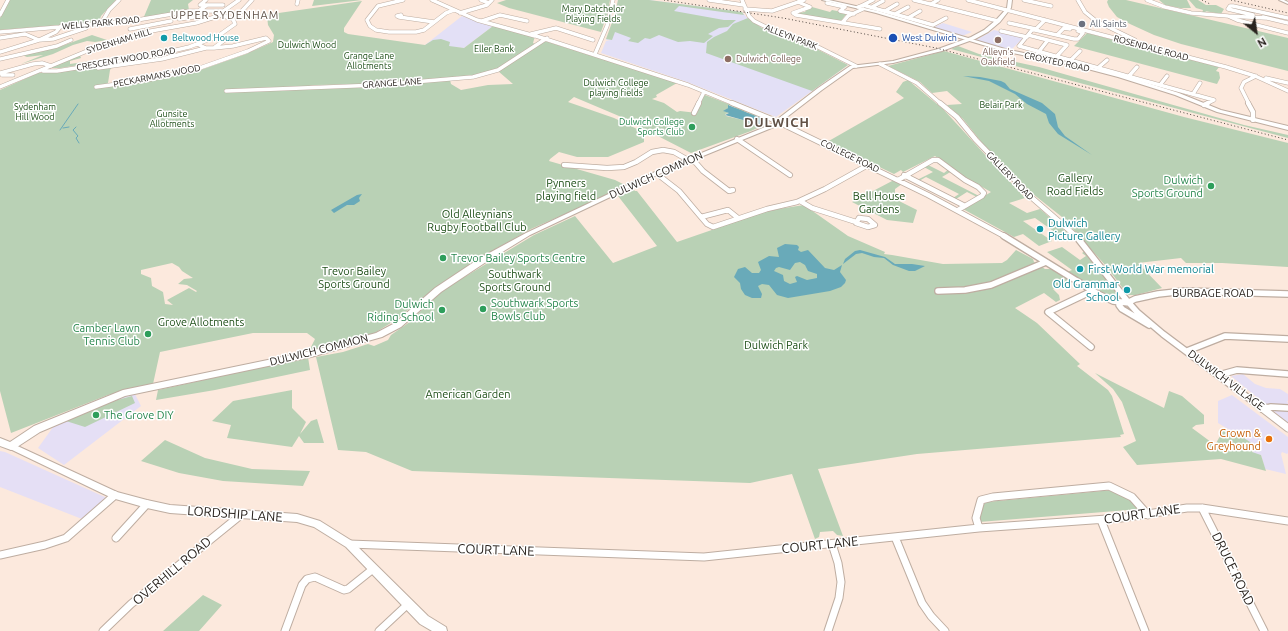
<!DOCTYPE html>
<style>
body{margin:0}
#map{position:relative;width:1288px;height:631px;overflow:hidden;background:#fce9dd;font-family:Ubuntu,sans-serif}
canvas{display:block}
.north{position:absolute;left:1236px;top:12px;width:40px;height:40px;-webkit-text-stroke:3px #fff;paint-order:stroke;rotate:150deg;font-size:11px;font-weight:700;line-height:16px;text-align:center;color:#29231e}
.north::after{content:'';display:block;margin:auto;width:14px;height:18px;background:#29231e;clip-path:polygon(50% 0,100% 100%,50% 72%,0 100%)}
</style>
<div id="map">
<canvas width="1288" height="631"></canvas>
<div class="north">N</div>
</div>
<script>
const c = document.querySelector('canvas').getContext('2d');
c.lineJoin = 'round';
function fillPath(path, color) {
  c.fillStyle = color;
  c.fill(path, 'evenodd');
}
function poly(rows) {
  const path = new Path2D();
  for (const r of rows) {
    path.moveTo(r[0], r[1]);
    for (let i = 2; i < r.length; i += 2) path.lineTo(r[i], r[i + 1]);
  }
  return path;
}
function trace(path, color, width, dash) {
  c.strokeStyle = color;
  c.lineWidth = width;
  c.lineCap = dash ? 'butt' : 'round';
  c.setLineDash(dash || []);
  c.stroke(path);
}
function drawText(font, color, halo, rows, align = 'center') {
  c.font = font + ' Ubuntu,sans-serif';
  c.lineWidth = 3;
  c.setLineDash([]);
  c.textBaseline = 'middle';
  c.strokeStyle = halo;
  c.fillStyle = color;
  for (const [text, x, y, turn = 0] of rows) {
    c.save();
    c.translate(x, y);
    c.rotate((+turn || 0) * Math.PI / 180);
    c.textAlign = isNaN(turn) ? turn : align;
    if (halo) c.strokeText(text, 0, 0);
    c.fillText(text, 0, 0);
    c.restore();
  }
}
fillPath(poly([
 [1243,374,1255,384,1266,388,1280,389,1288,394,1288,401,1287,401,1288,403,1288,423,1231,376],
 [134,392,141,406,64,465,38,448,56,423,111,399],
 [1232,395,1288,437,1288,453,1287,454,1282,452,1281,454,1286,474,1265,469,1261,455,1252,453,1256,446,1218,423,1218,401],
 [0,451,5,452,107,498,82,519,0,487]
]), '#e5dff5');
fillPath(poly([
 [618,0,649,0,742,12,751,22,762,28,848,65,776,117,687,82,601,53,606,41,610,41,606,40,614,20],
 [462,16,493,26,464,48,425,45],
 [943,23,972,32,962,36,932,28],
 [994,30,1024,37,1011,50,976,40]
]), '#e3e0f6');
fillPath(poly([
 [9,0,116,0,101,16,99,22,0,30,0,18],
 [151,0,193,0,188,4,189,10,143,19],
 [314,0,362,0,312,6],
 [506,0,610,0,608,12,601,32,509,8,497,3],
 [618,0,649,0,742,12,744,15,679,6,674,11,724,20,736,20,728,27,719,28,708,34,713,36,704,43,690,41,678,42,659,35,650,39,645,38,638,43,628,41,631,38,615,32,612,40,606,39,615,14],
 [1108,0,1126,0,1288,38,1288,71,1181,44,1154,35,1130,24,1117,17,1109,7,1107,2],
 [1159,0,1187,0,1191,8,1180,8,1165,5],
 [1189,0,1198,0,1206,5,1216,5,1224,9,1221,14,1205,11,1210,14,1202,13,1203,10,1196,8],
 [362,1,344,28,344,32,348,34,425,45,433,40,441,39,450,42,449,46,464,48,493,26,535,36,533,43,535,44,500,68,483,74,390,84,315,85,309,86,310,87,377,87,450,80,451,84,461,90,488,85,513,84,498,71,545,41,677,83,656,95,657,97,652,99,664,103,677,112,680,111,697,113,703,97,705,95,768,119,768,123,751,131,691,153,619,116,574,97,568,102,614,118,637,129,644,134,644,142,608,157,577,157,559,152,550,159,549,161,615,180,625,185,599,199,531,229,487,254,434,289,394,321,373,334,331,346,309,351,315,339,307,333,253,333,160,352,153,384,108,395,11,433,0,391,0,90,38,73,56,73,99,65,97,69,112,67,110,70,108,83,106,85,96,88,133,84,192,73,246,54,273,42,274,35,268,25,267,16,239,20,237,19],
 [729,105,734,107,739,111,748,112,751,115,766,119,763,124,757,126,743,120,726,116,725,114,729,113,724,111,728,108],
 [172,263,179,267,182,271,193,278,184,279,178,284,187,285,197,291,196,292,189,288,167,300,173,305,165,304,163,292,152,286,151,278,141,274,141,270],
 [812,7,830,12,832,10,847,13,841,21,797,14,797,13,805,12,807,8],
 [748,18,762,28,807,44,848,65,812,91,706,53,707,42,714,37,727,31,733,24],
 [1087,33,1219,67,1216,71,1219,72,1220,78,1217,84,1074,46],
 [92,35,107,40,95,42,87,41,73,45,53,54,21,64,43,55,27,57,22,55,59,47],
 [958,46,979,54,1039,67,1244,125,1288,135,1288,138,951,49],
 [944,51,1184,117,1288,143,1288,267,1222,263,1186,263,1181,258,1138,263,1162,288,1136,295,1128,295,1106,266,1062,217,1033,194,983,144,963,119,947,105,962,104,947,91,932,93,920,82,888,66],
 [80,55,81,58,70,61,70,64,105,59,109,60,61,68,50,68],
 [908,80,943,109,1025,198,1009,203,1027,213,1040,209,1069,234,1059,235,1035,218,1023,221,1052,241,1039,246,1023,234,1014,237,963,209,991,192,961,175,935,156,903,172,901,170,894,174,827,142,904,98,896,92,903,82],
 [928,165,944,173,949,169,952,171,942,177,979,196,977,197,967,192,956,199,953,198,959,194,926,177,919,181,917,180,933,172,924,167],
 [894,180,902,184,895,189,895,194,891,197,917,210,913,223,887,220,852,202],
 [632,188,635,191,637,191,677,242,761,213,778,209,804,205,848,236,885,252,884,254,892,255,943,264,1002,263,1007,260,1016,250,1033,259,1034,262,1045,269,1052,269,1070,280,1053,289,1059,295,1060,300,1056,302,1044,293,1015,308,1037,323,1080,364,1077,366,1108,390,1112,396,1124,434,1120,435,1121,437,917,454,818,469,843,536,837,535,833,531,820,532,819,537,815,539,792,474,750,483,412,471,366,452,338,450,316,357,343,352,368,344,374,346,388,340,391,335,411,321,433,298,443,290,534,235,575,216,613,263,657,246,618,196,623,195],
 [1062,247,1080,260,1086,256,1082,253,1085,251,1119,295,1111,297,1106,295,1067,272,1072,270,1047,252],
 [308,357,310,370,215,390,156,400,158,390],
 [1095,373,1164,408,1169,391,1182,396,1204,415,1204,424,1196,425,1192,428,1215,445,1224,429,1241,436,1256,446,1252,452,1261,455,1266,471,1221,459,1137,465,1123,447,1136,441,1122,402,1113,389],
 [292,390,292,408,306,422,300,434,311,421,317,419,324,443,304,443,299,436,292,447,227,438,231,425,212,421,233,401],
 [132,396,135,403,85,427,66,421,110,402],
 [165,440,205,458,252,469,310,471,303,486,223,481,179,473,141,461],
 [1112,490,1130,500,1141,509,979,522,981,506,987,502],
 [203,595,222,605,199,631,163,631]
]), '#b9d1b5');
fillPath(poly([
 [963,76,980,77,1001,81,1005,83,1010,89,1042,103,1055,114,1058,127,1065,136,1092,155,1058,134,1049,123,1046,114,1027,104,1015,94,989,81],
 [728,105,766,120,767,122,757,126,743,120,725,115,729,113,723,111,728,108],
 [362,194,359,198,360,201,354,205,347,205,334,213,331,210,357,195],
 [785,244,797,245,799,247,798,250,801,252,808,250,825,268,834,270,842,265,840,272,846,280,845,283,841,287,830,291,788,298,777,295,769,285,762,284,758,286,762,294,761,298,752,298,745,295,741,289,740,283,734,277,738,269,745,267,752,273,759,273,761,270,758,262,769,256,779,257,777,248],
 [800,262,805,265,808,271,817,274,817,278,807,280,797,276,795,277,797,282,790,284,784,281,783,275,774,271,776,268,779,267,790,270,795,263],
 [860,250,885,257,895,264,912,264,925,266,915,271,909,271,893,265,884,258,874,257,862,253,856,254,843,264,845,259,855,251]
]), '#69aab9');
trace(poly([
 [76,127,73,130,78,136,76,138,79,143],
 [63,128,69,127],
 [60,130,78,104]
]), '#69aab9', 1);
const minorFar3 = poly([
 [403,0,378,6,367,20,370,26,376,30,389,32,416,32,424,30,446,13,454,10],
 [432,0,477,20,535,36],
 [481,0,489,3],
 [709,0,744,5],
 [742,0,749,16,754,21,770,29,812,44,856,66],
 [914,0,998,21],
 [968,0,1226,67,1255,76,1288,91],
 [1024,0,1051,6],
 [1078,0,1085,12,1096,21,1135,40],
 [1147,0,1165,7,1191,13,1228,16],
 [798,2,810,7,793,13,796,15,880,29],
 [827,3,845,7,840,11,854,14],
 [297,4,298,0],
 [931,4,938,0],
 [207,5,223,5],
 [863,5,873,0],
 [858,7,863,5,933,25,946,18],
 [872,7,883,1],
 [745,9,772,11,804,0],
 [1228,9,1230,6,1233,6,1288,18],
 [1228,9,1253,15],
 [200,10,207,5,200,5,206,0],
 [885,11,897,4],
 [240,13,252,0],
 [460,13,487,5,492,0],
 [895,14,908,7],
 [0,15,8,0],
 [402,17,401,15,397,16,399,17,434,22],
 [1263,17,1288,23],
 [186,18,194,17],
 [908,18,920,11],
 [1266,18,1228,16,1237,20,1288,33],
 [179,19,186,18,183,11],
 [1045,20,1035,30,1032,30,1019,46,1214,100,1206,104],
 [482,21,500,15,527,21],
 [102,22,109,10,119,0],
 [842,23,848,16,863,9],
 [1009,23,1036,29],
 [130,29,171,21],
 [1035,30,1074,39,1078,39,1083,33,1078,31],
 [1001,31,1027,37],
 [0,32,131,21,190,11,225,11],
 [531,34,556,28,593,40],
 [533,35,688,85,734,104],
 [1028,35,1067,45,1056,57],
 [1057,35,1064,28,1070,29],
 [0,38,25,34,39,40,53,39,86,28],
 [215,47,226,39],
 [0,52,39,40,56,32,61,26],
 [595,54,607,26,613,0],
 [1037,54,1048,40],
 [0,59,57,46,71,40],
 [1070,61,1080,51],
 [101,62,98,68,162,59,206,48],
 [880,64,917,83,941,104],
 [1099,67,1107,60],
 [43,71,57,71,151,56,189,47,218,36,235,24,233,19,220,15],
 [0,73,33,64,42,63,51,66],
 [3,74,2,75,13,75],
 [1129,76,1137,67],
 [1266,78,1288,83],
 [1160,85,1167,76],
 [0,87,104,44,151,31,196,23,215,17,239,0],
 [96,87,147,80,194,70,248,51,269,41,266,38,233,46,214,48,206,48,197,44],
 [226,91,378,85,473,77,498,70,547,38],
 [1193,94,1200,83],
 [698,104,704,92],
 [1249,104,1241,88,1244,82,1256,76]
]);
const minorFar2 = poly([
 [732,103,774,120,928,195,1006,237],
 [940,103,957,117,976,140,1031,197,1077,237],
 [1248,103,1253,112,1253,120],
 [1204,105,1208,103],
 [694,113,699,103],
 [737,139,790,175],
 [689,159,696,163,703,171,729,191,733,190],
 [564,165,607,168,624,167,636,162,652,152,663,150,674,152,688,160],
 [904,175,965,206],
 [661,177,679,191,701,217],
 [898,180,933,160,938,160,965,180,978,187,984,193,982,196,958,210],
 [800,201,812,208,856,222],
 [738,218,728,210,701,217,707,224,713,227,767,209,797,202,825,189,868,165],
 [859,218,868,219,875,225,868,227,856,223,859,218]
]);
const minorFar1 = poly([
 [1004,236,1098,294,1113,301,1129,303,1137,312,1163,334,1263,409],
 [1076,236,1128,302],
 [938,291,965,290,991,285,1046,262],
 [1129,302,1135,299,1158,294,1185,291,1288,294],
 [1120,303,1119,305,1122,309,1149,325],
 [1091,347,1048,312,1092,291],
 [1187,351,1225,336,1288,339],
 [1219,375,1237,370,1288,374],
 [1263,409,1271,407,1288,408]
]);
const minor = poly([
 [1262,408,1288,428],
 [1263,409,1266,408],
 [1202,508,1264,631],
 [1101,520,1145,631],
 [979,528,976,518,981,500,993,497,1109,486,1132,497,1148,515],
 [895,537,922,603,931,616,945,631],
 [116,538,147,504],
 [349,544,704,557,979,528,1121,518,1187,508,1202,508,1288,521],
 [0,555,45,545,66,538,115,495],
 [103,631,131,604,242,514],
 [285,631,302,585,307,579,315,577,344,590,348,589,373,569],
 [379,631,408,604],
 [828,631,839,598,841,582,838,563,832,544]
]);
const major = poly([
 [822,0,829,0,878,11,1005,49,1080,65,1122,75,1179,93,1221,110,1288,126,1288,130,1217,112,1175,95,1118,77,1080,67,1003,51,876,13,822,0],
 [1279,0,1284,0,1288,2,1288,4,1279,0],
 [11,443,117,492,147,500,170,505,297,514,320,521,352,541,428,616,446,627,447,631,432,631,420,624,346,547,314,527,297,522,170,513,147,508,112,498,8,448,7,446,8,444,11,443]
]);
const highway = poly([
 [1008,0,1012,0,1011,8,1000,22,988,32,975,39,942,51,893,63,853,68,822,90,774,127,659,174,530,235,486,262,441,292,401,327,382,337,311,357,125,396,40,432,14,449,11,450,0,446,0,438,10,442,34,426,123,390,311,351,376,333,395,323,435,288,480,258,526,233,655,172,770,125,818,88,850,66,893,61,938,49,971,37,984,30,996,20,1007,8,1008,0]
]);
trace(minorFar3, '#beada1', 4.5);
trace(minorFar2, '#beada1', 6);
trace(minorFar1, '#beada1', 8);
trace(minor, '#beada1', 9);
trace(major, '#beada1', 2);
trace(highway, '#beada1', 2);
trace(minorFar3, '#fff', 3.5);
trace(minorFar2, '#fff', 4.5);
trace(minorFar1, '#fff', 5.5);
trace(minor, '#fff', 7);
fillPath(major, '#fff');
fillPath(highway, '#fff');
trace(poly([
 [664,0,783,18,936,48,1288,140],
 [1202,0,1210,4],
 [1231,0,1288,13]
]), '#4e4640', 1, [1, 2.5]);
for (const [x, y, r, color] of [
 [1082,24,4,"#6b7280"],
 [164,38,4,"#0f9aa8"],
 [893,38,5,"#1a4fb4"],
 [998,40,4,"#8d6e63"],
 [728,59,4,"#8d6e63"],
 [692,127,4,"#2e9e5b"],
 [1211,186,4,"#2e9e5b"],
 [1040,229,4,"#0f9aa8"],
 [443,258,4,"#2e9e5b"],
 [1080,269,4,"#0f9aa8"],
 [1127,290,4,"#0f9aa8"],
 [483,309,4,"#2e9e5b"],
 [442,310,4,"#2e9e5b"],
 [148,334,4,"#2e9e5b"],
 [96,415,4,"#2e9e5b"],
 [1269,439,4,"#e8710a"]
]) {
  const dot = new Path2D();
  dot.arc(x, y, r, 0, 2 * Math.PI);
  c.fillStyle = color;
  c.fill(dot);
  trace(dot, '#fff', 1.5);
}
drawText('9px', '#1c4d16', '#fff', [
 ["Mary Datchelor",593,9],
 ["Playing Fields",593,19],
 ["Dulwich Wood",307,45],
 ["Eller Bank",494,49],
 ["Grange Lane",369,56],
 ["Allotments",369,66],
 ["Dulwich College",616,83],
 ["playing fields",616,93],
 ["Belair Park",1001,105],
 ["Sydenham",35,107],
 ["Hill Wood",35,117],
 ["Gunsite",172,114],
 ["Allotments",172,124]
]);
drawText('9px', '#29231e', '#fff', [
 ["WELLS PARK ROAD",101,23,-5],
 ["ALLEYN PARK",791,37,21],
 ["SYDENHAM HILL",119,41,-17],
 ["ROSENDALE ROAD",1151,48,15],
 ["CRESCENT WOOD ROAD",126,59,-10],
 ["CROXTED ROAD",1057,62,12],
 ["PECKARMANS WOOD",157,76,-11],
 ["GRANGE LANE",392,83,-4],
 ["COLLEGE ROAD",850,156,26],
 ["GALLERY ROAD",1010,176,46]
]);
drawText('9px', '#5b616d', '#fff', [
 ["All Saints",1090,24]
], 'left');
drawText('9px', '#0d838f', '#fff', [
 ["Beltwood House",172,38]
], 'left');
drawText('9px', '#164399', '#fff', [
 ["West Dulwich",902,38]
], 'left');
drawText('9px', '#785e54', '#fff', [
 ["Alleyn's",998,52],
 ["Oakfield",998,62],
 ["Dulwich College",736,59,"left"]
]);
drawText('9px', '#27864d', '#fff', [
 ["Dulwich College",684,122],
 ["Sports Club",684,132]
], 'right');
c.letterSpacing = '1px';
drawText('11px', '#605146', '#fff', [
 ["UPPER SYDENHAM",225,15]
]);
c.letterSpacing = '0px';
drawText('11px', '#29231e', '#fff', [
 ["DULWICH COMMON",656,175,-24],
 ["BURBAGE ROAD",1213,293],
 ["DULWICH COMMON",319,350,-14],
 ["DULWICH VILLAGE",1226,380,37]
]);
drawText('11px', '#1c4d16', '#fff', [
 ["Gallery",1075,178],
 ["Road Fields",1075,191],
 ["Pynners",566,183],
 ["playing field",566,196],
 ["Bell House",879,196],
 ["Gardens",879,209],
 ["Old Alleynians",477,214],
 ["Rugby Football Club",477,227],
 ["Trevor Bailey",354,271],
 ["Sports Ground",354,284],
 ["Southwark",515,274],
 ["Sports Ground",515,287],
 ["Grove Allotments",201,322],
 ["Dulwich Park",776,345],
 ["American Garden",468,394]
]);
drawText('11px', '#27864d', '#fff', [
 ["Dulwich",1203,180],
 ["Sports Ground",1203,193],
 ["Trevor Bailey Sports Centre",451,258,"left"],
 ["Southwark Sports",491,303,"left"],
 ["Bowls Club",491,316,"left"],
 ["Dulwich",434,304],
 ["Riding School",434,317],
 ["Camber Lawn",140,328],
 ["Tennis Club",140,341],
 ["The Grove DIY",104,415,"left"]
], 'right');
drawText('11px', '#0d838f', '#fff', [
 ["Dulwich",1048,223],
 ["Picture Gallery",1048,236],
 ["First World War memorial",1088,269],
 ["Old Grammar",1119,284,"right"],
 ["School",1119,297,"right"]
], 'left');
drawText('11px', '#c56008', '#fff', [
 ["Crown &",1261,433],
 ["Greyhound",1261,446]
], 'right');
c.letterSpacing = '1px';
drawText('bold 13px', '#605146', '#fff', [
 ["DULWICH",777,123]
]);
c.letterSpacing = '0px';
drawText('13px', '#29231e', '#fff', [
 ["LORDSHIP LANE",235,514,4],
 ["COURT LANE",1142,514,-8],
 ["COURT LANE",820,545,-6],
 ["COURT LANE",496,550,2],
 ["DRUCE ROAD",1233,569,64],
 ["OVERHILL ROAD",172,571,-40]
]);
</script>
